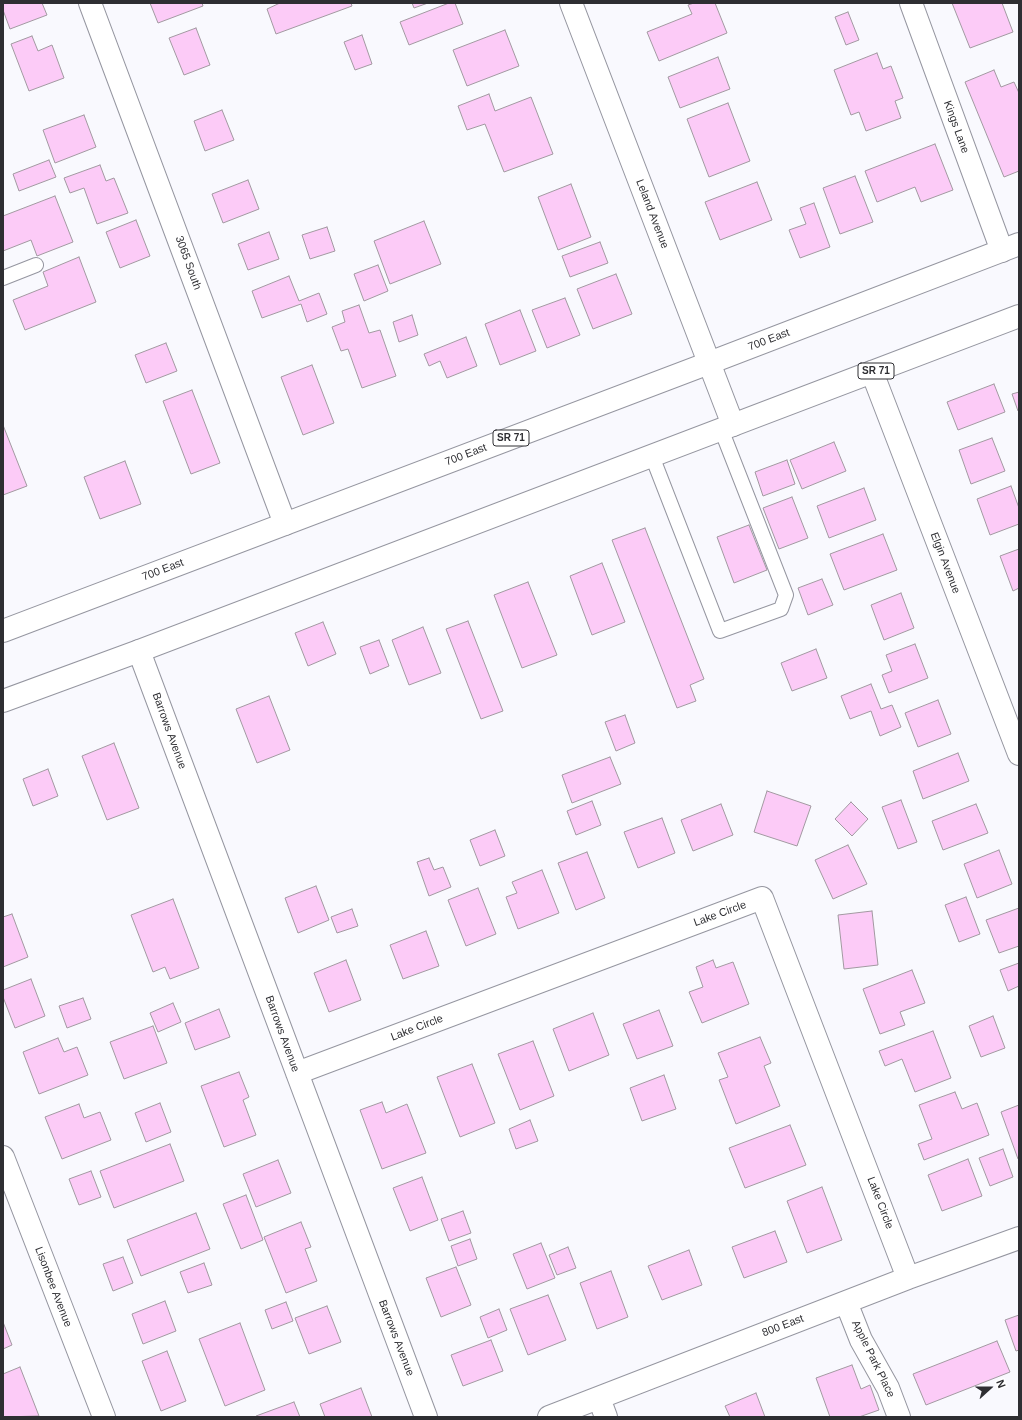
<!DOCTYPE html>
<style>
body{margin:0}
#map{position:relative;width:1022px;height:1420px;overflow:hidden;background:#f9f9fe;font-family:Helvetica,sans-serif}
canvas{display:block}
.frame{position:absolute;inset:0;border:4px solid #2e2e32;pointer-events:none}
.north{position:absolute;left:970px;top:1368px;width:40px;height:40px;-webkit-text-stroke:3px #fff;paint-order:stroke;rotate:69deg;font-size:11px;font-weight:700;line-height:16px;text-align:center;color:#2e2e32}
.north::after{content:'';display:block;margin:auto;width:14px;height:18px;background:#2e2e32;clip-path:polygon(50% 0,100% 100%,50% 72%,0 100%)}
</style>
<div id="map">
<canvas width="1022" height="1420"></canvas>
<div class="frame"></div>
<div class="north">N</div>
</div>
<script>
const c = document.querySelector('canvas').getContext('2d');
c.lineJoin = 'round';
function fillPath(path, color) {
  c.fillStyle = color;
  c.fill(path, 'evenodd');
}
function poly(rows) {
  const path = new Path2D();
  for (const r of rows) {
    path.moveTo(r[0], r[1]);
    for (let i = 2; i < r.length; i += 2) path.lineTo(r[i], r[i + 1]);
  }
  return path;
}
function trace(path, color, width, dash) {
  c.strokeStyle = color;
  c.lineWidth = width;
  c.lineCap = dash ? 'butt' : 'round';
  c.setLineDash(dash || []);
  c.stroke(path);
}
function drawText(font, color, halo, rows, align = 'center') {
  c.font = font + ' Helvetica,sans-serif';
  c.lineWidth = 3.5;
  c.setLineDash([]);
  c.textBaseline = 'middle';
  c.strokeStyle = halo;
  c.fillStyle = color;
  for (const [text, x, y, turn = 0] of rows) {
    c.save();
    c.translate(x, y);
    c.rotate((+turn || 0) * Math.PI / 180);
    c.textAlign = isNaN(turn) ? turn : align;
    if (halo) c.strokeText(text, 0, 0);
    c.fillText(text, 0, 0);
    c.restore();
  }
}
const building = poly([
 [3,3,42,3,47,15,10,29,3,10,3,3],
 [150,3,202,3,203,6,158,23,150,3],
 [280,3,351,3,352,6,276,34,267,9,280,3],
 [412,3,428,3,414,8,412,3],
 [449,3,455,3,463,24,409,45,400,22,449,3],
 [694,3,715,3,727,33,659,61,647,32,692,14,688,5,694,3],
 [952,3,1002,3,1013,32,970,48,952,3],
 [848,12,859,40,846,45,835,17,848,12],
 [196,28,210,65,184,75,169,38,196,28],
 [505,30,519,66,467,86,453,50,505,30],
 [362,35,372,64,355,70,344,42,362,35],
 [32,36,38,51,52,45,64,78,29,91,11,44,32,36],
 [877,53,883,69,891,66,903,98,895,101,901,118,866,131,859,112,851,115,834,70,877,53],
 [718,57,730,89,680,108,668,77,718,57],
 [994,70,1001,87,1014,82,1019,93,1019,171,1004,177,965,82,994,70],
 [489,94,495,111,531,97,553,154,504,172,485,124,467,130,458,106,489,94],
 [728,103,750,161,709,177,687,119,728,103],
 [222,110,234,140,205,151,194,121,222,110],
 [84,115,96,147,55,163,43,130,84,115],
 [935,144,953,190,921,202,915,187,877,202,865,171,935,144],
 [49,160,56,177,19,191,13,174,49,160],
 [100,165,106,181,114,178,128,213,97,224,84,188,70,193,64,178,100,165],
 [855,176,873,222,840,234,823,188,855,176],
 [248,180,259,209,223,223,212,194,248,180],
 [757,182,772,220,720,240,705,202,757,182],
 [571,184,591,237,558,250,538,197,571,184],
 [55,196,73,242,37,256,31,240,3,251,3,216,55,196],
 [814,203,830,247,800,258,789,230,806,224,800,208,814,203],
 [136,220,150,256,120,268,106,232,136,220],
 [424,221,441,264,390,284,374,241,424,221],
 [327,227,335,251,310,259,302,235,327,227],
 [269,232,279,259,248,270,238,244,269,232],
 [600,242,608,263,570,277,562,256,600,242],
 [79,257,96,302,25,330,13,300,48,286,43,272,79,257],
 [378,265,388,291,364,301,354,274,378,265],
 [616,274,632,314,593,329,577,289,616,274],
 [289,276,299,301,319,293,327,314,307,322,301,304,262,318,252,291,289,276],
 [565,298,580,335,547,348,532,310,565,298],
 [359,305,369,333,380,330,396,376,362,388,348,349,341,351,332,327,345,322,342,311,359,305],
 [520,310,536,351,500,365,485,324,520,310],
 [412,315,418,335,399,342,393,322,412,315],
 [466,337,477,366,447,378,440,361,429,366,424,354,466,337],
 [166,343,177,371,146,383,135,355,166,343],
 [312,365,334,423,303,435,281,377,312,365],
 [994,384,1005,412,958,430,947,402,994,384],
 [192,390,220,463,191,474,163,401,192,390],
 [1019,392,1019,411,1018,411,1012,394,1019,392],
 [3,425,27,486,3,495,3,425],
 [992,438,1005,471,971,484,959,450,992,438],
 [834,442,846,471,802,489,790,460,834,442],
 [787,460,795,484,763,496,755,472,787,460],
 [125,461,141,504,100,519,84,477,125,461],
 [1011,486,1019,508,1019,524,990,535,977,499,1011,486],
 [864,488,876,520,829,538,817,506,864,488],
 [792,497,808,538,779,549,763,508,792,497],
 [749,525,767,570,734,583,717,537,749,525],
 [645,528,704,679,690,685,696,701,677,708,612,540,645,528],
 [883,534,897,570,844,590,830,554,883,534],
 [1019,549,1019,588,1013,591,1000,556,1019,549],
 [602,563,625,622,592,635,570,576,602,563],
 [822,579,833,605,808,615,798,588,822,579],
 [528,582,557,655,522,668,494,595,528,582],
 [901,593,914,628,884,640,871,605,901,593],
 [468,621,503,711,481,719,446,629,468,621],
 [323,622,336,654,308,666,295,633,323,622],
 [423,627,441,673,409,685,392,640,423,627],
 [379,640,389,666,370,674,360,647,379,640],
 [915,644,928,678,889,693,882,675,892,671,886,655,915,644],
 [816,649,827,678,792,691,781,663,816,649],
 [871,684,881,709,892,705,901,727,880,736,871,711,850,719,841,696,871,684],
 [269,696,290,750,257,763,236,709,269,696],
 [938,700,951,734,918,747,905,713,938,700],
 [625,715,635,743,616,751,605,722,625,715],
 [114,743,139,808,107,820,82,756,114,743],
 [958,753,969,781,923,799,913,771,958,753],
 [610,757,621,784,572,803,562,775,610,757],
 [48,769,58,796,33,806,23,779,48,769],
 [767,791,811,806,797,846,754,832,767,791],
 [901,800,917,842,898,849,882,807,901,800],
 [592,801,601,825,576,835,567,811,592,801],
 [851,802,868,819,852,836,835,819,851,802],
 [721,804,733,835,693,851,681,820,721,804],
 [976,804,988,833,943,850,932,821,976,804],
 [662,818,675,853,638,868,624,832,662,818],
 [495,830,505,856,480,866,470,840,495,830],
 [848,845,867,884,833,899,815,860,848,845],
 [999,850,1012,884,977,898,964,864,999,850],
 [587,852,605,898,576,910,558,863,587,852],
 [429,858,434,870,443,867,451,887,429,896,417,862,429,858],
 [542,870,559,913,518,929,506,897,517,893,512,882,542,870],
 [316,886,329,920,298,933,285,898,316,886],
 [478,888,496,934,466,946,448,900,478,888],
 [966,897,980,934,959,942,945,905,966,897],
 [173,899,199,968,170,979,165,967,153,972,131,915,173,899],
 [1019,908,1019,946,999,953,986,920,1019,908],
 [352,909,358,926,337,933,331,917,352,909],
 [872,911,878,965,844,969,838,915,872,911],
 [12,914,28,957,3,967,3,917,12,914],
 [426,931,439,966,403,979,390,945,426,931],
 [346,960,361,1000,329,1012,314,973,346,960],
 [713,960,716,968,733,962,749,1004,702,1023,689,992,703,987,696,967,713,960],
 [1019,963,1019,986,1008,991,1000,970,1019,963],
 [912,970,925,1003,900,1012,905,1025,880,1034,863,989,912,970],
 [31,979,45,1016,15,1028,3,997,3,990,31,979],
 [83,998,91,1019,67,1028,59,1006,83,998],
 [173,1003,181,1022,158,1032,150,1013,173,1003],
 [219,1009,230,1037,195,1050,185,1023,219,1009],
 [659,1010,673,1046,637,1059,623,1024,659,1010],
 [593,1013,609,1055,569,1071,553,1029,593,1013],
 [993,1016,1005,1048,981,1057,969,1026,993,1016],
 [153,1026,167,1063,124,1079,110,1042,153,1026],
 [933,1031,951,1078,915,1092,902,1059,885,1066,879,1051,933,1031],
 [760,1037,771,1063,764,1066,780,1106,736,1124,719,1080,728,1077,718,1053,760,1037],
 [58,1038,64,1052,77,1047,88,1075,39,1094,23,1052,58,1038],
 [533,1041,554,1096,520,1110,498,1054,533,1041],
 [472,1064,495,1123,460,1137,437,1077,472,1064],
 [239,1072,249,1097,243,1100,256,1135,224,1147,201,1086,239,1072],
 [664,1075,676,1109,642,1121,630,1088,664,1075],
 [955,1092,962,1109,977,1103,989,1135,924,1160,918,1144,932,1139,919,1105,955,1092],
 [382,1102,386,1113,407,1104,426,1153,382,1169,360,1110,382,1102],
 [160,1103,171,1132,146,1142,135,1113,160,1103],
 [79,1104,84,1118,100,1112,111,1140,62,1159,45,1117,79,1104],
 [1019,1105,1019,1159,1018,1159,1001,1112,1019,1105],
 [530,1120,538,1141,516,1149,509,1129,530,1120],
 [790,1125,806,1165,745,1188,729,1148,790,1125],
 [170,1144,184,1181,114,1208,100,1171,170,1144],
 [1003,1149,1013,1177,990,1186,979,1158,1003,1149],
 [968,1159,982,1196,942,1211,928,1175,968,1159],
 [278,1160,291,1193,256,1207,243,1174,278,1160],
 [91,1171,101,1197,79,1205,69,1179,91,1171],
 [422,1177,438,1220,410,1231,393,1188,422,1177],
 [822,1187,842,1240,807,1253,787,1201,822,1187],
 [246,1195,263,1240,241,1249,223,1204,246,1195],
 [463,1211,471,1233,449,1241,441,1219,463,1211],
 [196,1213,210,1249,141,1276,127,1240,196,1213],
 [301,1222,311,1247,305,1249,317,1281,286,1293,264,1237,301,1222],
 [775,1231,787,1262,744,1278,732,1247,775,1231],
 [470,1239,477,1259,458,1266,451,1246,470,1239],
 [541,1243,555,1278,527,1289,513,1254,541,1243],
 [568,1247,576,1268,557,1275,549,1255,568,1247],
 [689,1250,702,1285,662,1300,648,1266,689,1250],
 [123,1257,133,1283,113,1291,103,1264,123,1257],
 [204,1263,212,1285,188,1293,180,1272,204,1263],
 [456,1267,471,1305,441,1317,426,1278,456,1267],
 [611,1271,628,1317,597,1329,580,1283,611,1271],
 [548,1295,566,1340,528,1355,510,1309,548,1295],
 [165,1301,176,1331,143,1344,132,1314,165,1301],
 [286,1302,293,1321,272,1329,265,1310,286,1302],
 [327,1306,341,1342,309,1354,295,1318,327,1306],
 [499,1309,507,1330,488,1338,480,1317,499,1309],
 [1019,1315,1019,1350,1016,1351,1005,1320,1019,1315],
 [3,1322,12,1345,3,1349,3,1322],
 [240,1323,265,1390,225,1406,199,1339,240,1323],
 [491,1340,503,1371,463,1386,451,1355,491,1340],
 [997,1341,1010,1372,926,1405,913,1374,997,1341],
 [167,1351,186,1401,161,1411,142,1361,167,1351],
 [852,1365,861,1389,870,1385,879,1410,859,1417,830,1417,816,1378,852,1365],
 [20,1367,39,1416,3,1417,3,1374,20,1367],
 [361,1388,372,1417,325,1417,320,1404,361,1388],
 [756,1393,765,1417,730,1417,725,1406,756,1393],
 [294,1402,300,1417,256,1417,256,1416,294,1402]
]);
fillPath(building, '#fccbf7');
trace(building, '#a299a1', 1);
const lane = poly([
 [3,278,36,265],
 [652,456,720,631,781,609,786,595,721,429]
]);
const street = poly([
 [90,3,285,524],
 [571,3,733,425],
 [911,3,1002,251],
 [872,372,1019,754],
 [139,651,426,1417],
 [297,1073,762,898,908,1278],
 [3,1157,104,1417],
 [846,1302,861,1340,888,1388,899,1417],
 [599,1398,606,1417],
 [549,1417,908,1278,1019,1238]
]);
const primary = poly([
 [3,631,709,363,1019,244],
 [3,701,139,651,1019,316]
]);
trace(lane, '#9596a0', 16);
trace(street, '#9596a0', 24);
trace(primary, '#9596a0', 24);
trace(lane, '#fff', 14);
trace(street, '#fff', 22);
trace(primary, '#fff', 22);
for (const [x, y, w] of [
 [876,371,36],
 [511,438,36]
]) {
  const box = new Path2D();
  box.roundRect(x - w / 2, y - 8, w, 16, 3);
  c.fillStyle = '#fff';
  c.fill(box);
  trace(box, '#2e2e32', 1);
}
drawText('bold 10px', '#2e2e32', null, [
 ["SR 71",876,371],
 ["SR 71",511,438]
]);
drawText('11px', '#2e2e32', '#fff', [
 ["Kings Lane",956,127,70],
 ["Leland Avenue",652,214,69],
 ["3065 South",188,263,70],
 ["700 East",769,340,-21],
 ["700 East",466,455,-21],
 ["Elgin Avenue",945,563,69],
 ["700 East",163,570,-21],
 ["Barrows Avenue",169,731,70],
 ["Lake Circle",720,914,-20],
 ["Lake Circle",417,1028,-21],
 ["Barrows Avenue",282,1034,70],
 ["Lake Circle",880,1203,69],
 ["Lisonbee Avenue",53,1287,69],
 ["800 East",783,1326,-21],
 ["Barrows Avenue",396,1338,69],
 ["Apple Park Place",873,1359,64]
]);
</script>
